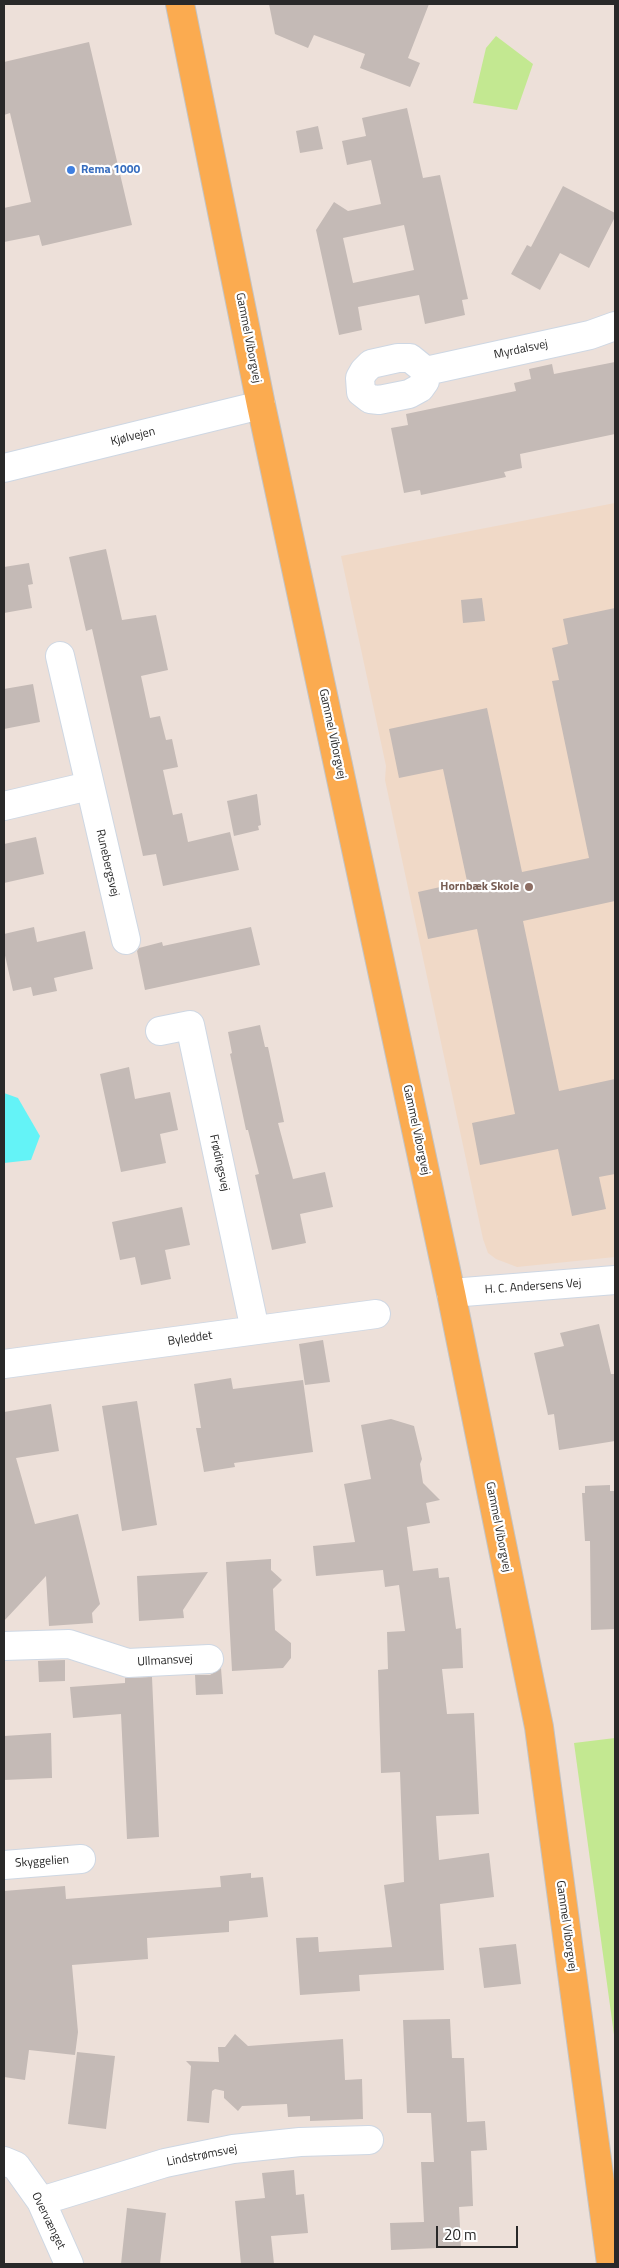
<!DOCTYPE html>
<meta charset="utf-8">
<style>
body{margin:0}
#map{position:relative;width:619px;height:2268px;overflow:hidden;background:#ede0d9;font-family:"Titillium Web",sans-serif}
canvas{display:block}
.frame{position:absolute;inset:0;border:5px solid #292929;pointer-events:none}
.scale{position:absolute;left:436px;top:2226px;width:82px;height:22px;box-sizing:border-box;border:2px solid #292929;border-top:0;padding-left:6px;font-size:15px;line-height:18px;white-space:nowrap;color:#292929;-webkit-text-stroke:4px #fff;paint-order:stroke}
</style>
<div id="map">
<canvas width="619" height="2268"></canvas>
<div class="frame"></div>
<div class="scale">20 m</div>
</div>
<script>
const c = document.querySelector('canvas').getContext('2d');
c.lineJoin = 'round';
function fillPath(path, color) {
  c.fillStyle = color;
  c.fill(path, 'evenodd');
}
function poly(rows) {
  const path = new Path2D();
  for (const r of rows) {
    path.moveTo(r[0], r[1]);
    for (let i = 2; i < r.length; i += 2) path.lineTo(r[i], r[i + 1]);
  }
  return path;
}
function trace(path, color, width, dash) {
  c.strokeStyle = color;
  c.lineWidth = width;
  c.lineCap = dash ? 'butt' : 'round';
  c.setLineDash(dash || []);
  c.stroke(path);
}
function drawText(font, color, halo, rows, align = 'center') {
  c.font = font + ' "Titillium Web",sans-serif';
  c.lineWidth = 4.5;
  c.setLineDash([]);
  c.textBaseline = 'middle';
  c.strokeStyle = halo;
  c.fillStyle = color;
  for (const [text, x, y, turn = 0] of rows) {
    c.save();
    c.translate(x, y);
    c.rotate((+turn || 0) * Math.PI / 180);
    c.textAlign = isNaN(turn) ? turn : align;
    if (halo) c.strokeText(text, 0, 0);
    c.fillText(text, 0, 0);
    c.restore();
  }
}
fillPath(poly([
 [615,503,615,1257,517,1267,496,1259,488,1253,483,1239,385,780,386,766,341,556]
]), '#f0d9c7');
fillPath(poly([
 [496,36,533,64,517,110,473,103,486,48],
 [615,1738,615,2042,574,1743]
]), '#c3e891');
fillPath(poly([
 [4,1093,18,1098,40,1136,31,1160,4,1163]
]), '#64f3f7');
fillPath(poly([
 [269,4,429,4,408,58,420,63,410,87,360,68,365,54,314,35,308,48,275,34],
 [89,42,132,225,42,246,39,235,4,242,4,208,31,202,10,113,4,115,4,62],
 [407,108,423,178,440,175,468,299,462,300,465,315,425,324,419,295,358,307,362,330,339,335,316,230,334,202,348,211,381,204,371,160,347,165,342,141,366,136,362,118],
 [404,225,414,270,353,283,343,238],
 [318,126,323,149,300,153,296,131],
 [563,186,615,213,615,217,589,268,560,253,540,290,511,274,527,245,531,247],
 [615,362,615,434,520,454,522,468,504,472,506,477,421,495,420,490,404,493,391,428,408,425,406,414,516,391,514,383,531,379,529,369,552,364,554,374],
 [106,549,122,620,156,615,168,670,141,676,150,718,160,716,166,740,172,739,178,767,163,770,173,815,182,813,188,842,230,832,239,870,163,886,156,854,143,856,92,629,86,631,69,557],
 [29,563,33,584,28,585,32,608,4,613,4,567],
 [482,598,485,621,463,623,461,600],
 [615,608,615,901,523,921,559,1091,615,1079,615,1174,599,1177,606,1209,572,1216,558,1149,480,1165,472,1123,515,1114,477,929,428,939,418,892,467,881,443,769,399,778,389,729,487,708,522,872,589,858,552,681,559,680,552,648,568,644,563,619],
 [33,684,40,722,4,729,4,689],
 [257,794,261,825,258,826,259,830,234,836,227,801],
 [36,837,44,874,4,883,4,844],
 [34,927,37,942,85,931,93,969,54,978,57,991,33,996,31,987,13,991,4,951,4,934],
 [251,927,260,965,145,990,137,951,139,948,162,942,163,946],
 [260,1025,265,1047,268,1047,284,1122,278,1123,293,1179,325,1172,333,1207,300,1214,306,1243,272,1250,255,1175,259,1174,248,1130,246,1130,230,1054,232,1053,228,1032],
 [129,1067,135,1099,170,1092,178,1130,160,1134,166,1163,121,1172,100,1074],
 [182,1207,190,1245,165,1250,171,1279,141,1285,135,1257,120,1260,112,1222],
 [599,1324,611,1374,615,1374,615,1441,559,1450,554,1414,548,1415,534,1353,564,1346,560,1333],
 [323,1340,330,1382,305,1385,299,1344],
 [231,1378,233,1389,303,1380,313,1452,234,1463,235,1467,204,1472,196,1428,201,1428,194,1384],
 [137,1401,157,1525,122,1531,102,1406],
 [51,1404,59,1451,16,1458,35,1524,78,1514,100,1604,92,1613,93,1623,49,1626,46,1576,4,1621,4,1412],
 [391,1419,414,1426,422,1459,420,1464,423,1483,440,1500,426,1503,430,1523,407,1527,413,1571,438,1568,439,1578,449,1577,456,1629,461,1628,463,1668,442,1669,447,1714,474,1713,479,1814,436,1816,439,1860,489,1853,494,1897,440,1904,444,1970,359,1975,360,1991,300,1995,296,1938,318,1937,319,1952,392,1947,384,1885,404,1882,400,1772,381,1773,378,1670,388,1669,387,1632,405,1631,399,1585,385,1587,383,1570,316,1576,313,1546,355,1542,344,1484,371,1479,361,1425],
 [610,1485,610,1491,614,1491,615,1514,615,1629,591,1630,590,1541,585,1541,582,1493,585,1493,585,1486],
 [271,1559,271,1570,282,1580,273,1589,275,1630,291,1643,291,1658,283,1668,232,1671,226,1562],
 [208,1572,183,1610,184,1618,139,1621,137,1576],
 [65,1660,65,1681,39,1682,38,1661],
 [221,1668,223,1694,196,1695,195,1675,210,1675],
 [152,1677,159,1837,127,1839,121,1714,73,1718,70,1687,125,1683,125,1678],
 [51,1733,52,1778,4,1780,4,1736],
 [251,1873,251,1878,263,1877,268,1917,229,1921,229,1932,147,1938,148,1959,72,1965,78,2032,75,2055,29,2050,25,2080,4,2077,4,1891,65,1886,66,1899,221,1887,220,1876],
 [516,1944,521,1984,484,1988,479,1948],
 [450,2019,452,2058,464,2058,467,2122,485,2121,487,2150,471,2151,473,2206,459,2207,461,2247,391,2250,390,2223,424,2222,421,2162,434,2162,431,2113,407,2113,403,2020],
 [235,2034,248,2046,343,2039,345,2080,362,2079,363,2119,310,2121,310,2116,288,2117,287,2104,242,2106,238,2111,224,2098,224,2091,215,2089,212,2091,209,2123,187,2121,191,2066,186,2061,219,2062,218,2047,225,2047],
 [77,2052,115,2056,106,2129,68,2124],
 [294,2170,296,2195,304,2194,308,2233,271,2236,274,2264,241,2264,235,2201,265,2198,262,2173],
 [127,2208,166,2213,160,2264,121,2264]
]), '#c4bab6');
const minor = poly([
 [398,358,410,358,426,371,425,381,420,388,409,394,379,400,370,399,361,392,360,378,364,371,371,364,398,358],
 [426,371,590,335,615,326],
 [4,468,261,405],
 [60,656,126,940],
 [4,806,89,786],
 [160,1031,190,1025,255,1330],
 [451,1293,615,1280],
 [4,1364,376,1314],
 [4,1646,69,1644,128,1663,209,1659],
 [4,1865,81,1859],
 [4,2161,16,2166,41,2201,69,2264],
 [41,2201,165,2163,233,2149,300,2142,369,2140]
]);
const major = poly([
 [180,4,261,405,451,1293,539,1727,611,2264]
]);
trace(minor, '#ced7e3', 30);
trace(major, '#c3c3c3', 30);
trace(minor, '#fff', 28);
trace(major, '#fbab50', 28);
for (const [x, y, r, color] of [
 [71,170,5,"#3f7fe0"],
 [529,887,5,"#8d6e63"]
]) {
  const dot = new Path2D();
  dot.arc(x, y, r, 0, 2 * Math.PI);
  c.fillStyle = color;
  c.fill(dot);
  trace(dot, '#fff', 2);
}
drawText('bold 12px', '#366cbe', '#fff', [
 ["Rema 1000",81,170]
], 'left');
drawText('12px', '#292929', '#fff', [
 ["Gammel Viborgvej",248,338,79],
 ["Myrdalsvej",521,350,-12],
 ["Kjølvejen",133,437,-14],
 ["Gammel Viborgvej",332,734,78],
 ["Runebergsvej",107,863,77],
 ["Gammel Viborgvej",416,1130,78],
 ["Frødingsvej",219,1163,78],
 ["H. C. Andersens Vej",533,1287,-4],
 ["Byleddet",190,1339,-8],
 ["Gammel Viborgvej",498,1527,79],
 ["Ullmansvej",165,1661,-3],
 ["Skyggelien",42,1862,-4],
 ["Gammel Viborgvej",566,1926,82],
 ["Lindstrømsvej",202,2156,-11],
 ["Overvænget",48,2221,64]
]);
drawText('bold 12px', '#785e54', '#fff', [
 ["Hornbæk Skole",519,887]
], 'right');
</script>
